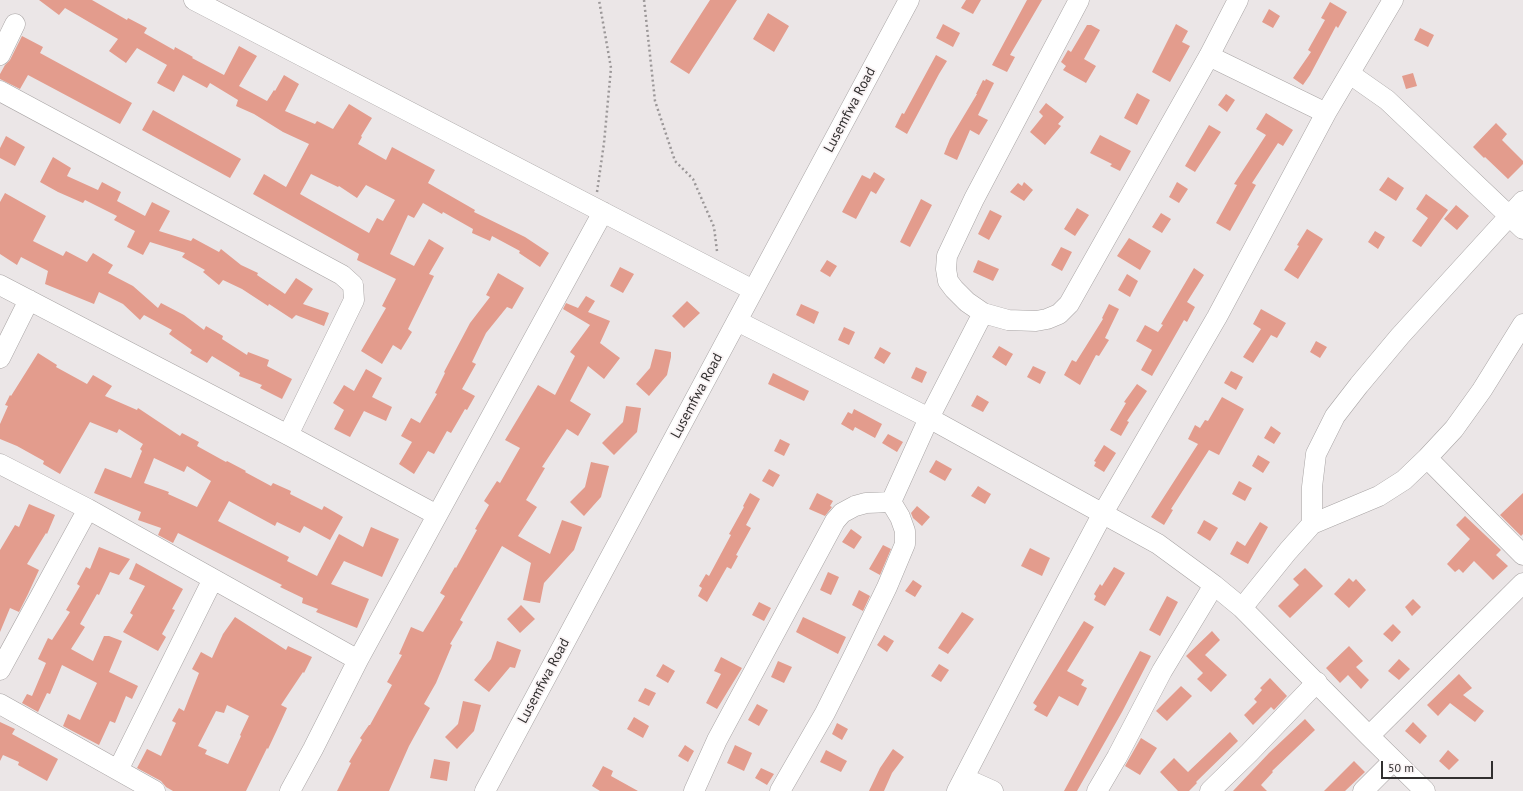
<!DOCTYPE html>
<style>
body{margin:0}
#map{position:relative;width:1523px;height:791px;overflow:hidden;background:#ebe6e7;font-family:"PT Sans",sans-serif}
canvas{display:block}
.scale{position:absolute;left:1381px;top:761px;width:112px;height:18px;box-sizing:border-box;border:2px solid #312f2f;border-top:0;padding-left:5px;font-size:12px;line-height:14px;white-space:nowrap;color:#312f2f;-webkit-text-stroke:3px #f9f3f4;paint-order:stroke}
</style>
<div id="map">
<canvas width="1523" height="791"></canvas>
<div class="scale">50 m</div>
</div>
<script>
const c = document.querySelector('canvas').getContext('2d');
c.lineJoin = 'round';
function fillPath(path, color) {
  c.fillStyle = color;
  c.fill(path, 'evenodd');
}
function poly(rows) {
  const path = new Path2D();
  for (const r of rows) {
    path.moveTo(r[0], r[1]);
    for (let i = 2; i < r.length; i += 2) path.lineTo(r[i], r[i + 1]);
  }
  return path;
}
function trace(path, color, width, dash) {
  c.strokeStyle = color;
  c.lineWidth = width;
  c.lineCap = dash ? 'butt' : 'round';
  c.setLineDash(dash || []);
  c.stroke(path);
}
function drawText(font, color, halo, rows, align = 'center') {
  c.font = font + ' "PT Sans",sans-serif';
  c.lineWidth = 3.5;
  c.setLineDash([]);
  c.textBaseline = 'middle';
  c.strokeStyle = halo;
  c.fillStyle = color;
  for (const [text, x, y, turn = 0] of rows) {
    c.save();
    c.translate(x, y);
    c.rotate((+turn || 0) * Math.PI / 180);
    c.textAlign = isNaN(turn) ? turn : align;
    if (halo) c.strokeText(text, 0, 0);
    c.fillText(text, 0, 0);
    c.restore();
  }
}
fillPath(poly([
 [39,0,92,0,127,20,128,18,147,28,144,33,174,50,175,47,193,57,192,58,224,75,239,46,257,56,239,86,267,101,274,90,275,91,284,75,299,84,285,111,315,124,317,121,333,129,349,104,372,118,361,136,362,137,358,144,386,160,392,147,435,170,428,183,475,210,474,212,525,237,549,253,540,267,519,253,520,251,492,236,490,241,472,233,473,229,443,212,442,214,423,203,414,218,408,215,390,254,414,266,429,239,444,248,429,274,434,276,408,329,412,332,401,350,393,345,382,364,361,351,386,308,382,306,396,279,357,260,359,254,253,194,264,174,286,187,309,144,283,132,254,114,236,106,238,100,210,83,207,88,183,75,174,92,157,83,167,65,137,48,126,63,109,51,118,39,65,8,59,15],
 [311,174,338,187,339,186,357,198,366,185,395,200,383,221,377,218,369,233,300,194],
 [710,0,737,0,689,74,670,62],
 [966,0,981,0,973,14,961,8],
 [1027,0,1042,0,1010,55,1015,57,1007,72,992,65],
 [1330,2,1347,12,1338,28,1336,26,1310,75,1303,85,1293,78,1311,52,1308,50,1325,20,1321,18],
 [1269,9,1280,16,1273,28,1262,22],
 [768,13,789,26,774,52,753,39],
 [943,24,960,33,953,47,936,38],
 [1176,24,1188,31,1182,42,1190,46,1170,82,1152,72],
 [1087,25,1091,25,1100,30,1084,59,1096,66,1086,83,1063,70,1066,66,1061,62,1068,50,1071,52],
 [1420,28,1434,35,1428,47,1414,40],
 [22,36,43,47,40,53,132,103,120,124,28,75,20,89,0,79,0,74,5,65,10,60],
 [936,55,947,61,939,74,907,134,895,127,902,113,904,114],
 [1413,73,1417,86,1406,89,1402,76],
 [986,79,994,83,978,115,988,120,979,135,970,130,957,160,944,154,950,139,977,94,976,94,983,80,985,81],
 [1137,93,1150,100,1137,125,1124,118],
 [1226,94,1235,100,1227,112,1218,105],
 [1046,103,1064,117,1058,124,1061,126,1045,145,1030,132,1043,116,1039,112],
 [153,110,241,159,230,178,142,130],
 [1266,113,1293,130,1283,146,1278,143,1252,183,1256,185,1230,231,1216,223,1237,185,1234,184,1266,135,1256,129],
 [1496,123,1507,134,1502,140,1523,161,1523,164,1508,179,1485,157,1484,158,1473,147],
 [1209,125,1221,132,1195,172,1185,166],
 [1100,135,1131,151,1120,171,1110,166,1112,164,1090,153],
 [6,136,25,147,15,166,0,158,0,148],
 [53,157,71,168,67,176,98,190,102,182,121,192,117,201,145,216,152,202,170,211,159,231,191,241,193,238,219,252,221,249,241,265,258,273,257,275,285,294,296,278,313,289,303,304,329,313,324,326,296,315,292,319,269,304,268,306,242,289,223,280,219,285,203,272,205,270,182,257,185,253,150,242,143,255,127,247,135,231,114,220,117,216,85,200,83,203,58,192,40,182],
 [874,172,885,179,876,194,871,191,856,219,842,212,862,175,870,179],
 [1388,177,1404,188,1396,201,1379,190],
 [1024,182,1033,190,1024,201,1010,192,1018,183,1022,186],
 [1177,182,1188,189,1179,203,1169,197],
 [5,193,46,216,33,241,63,256,66,251,87,262,93,253,113,265,108,273,133,286,158,308,161,303,184,315,204,330,206,326,223,336,222,339,247,355,248,352,269,360,267,366,292,379,282,399,260,388,262,385,239,376,240,373,212,356,207,363,190,353,192,350,169,334,172,330,144,315,140,320,123,304,99,292,94,304,45,284,48,271,21,257,17,265,0,254,0,202],
 [1426,194,1448,210,1421,247,1412,241,1428,218,1416,209],
 [921,199,932,205,910,247,900,242],
 [1456,205,1469,216,1457,230,1444,219],
 [1077,208,1089,215,1075,236,1064,229],
 [990,210,1002,216,989,240,978,234],
 [1161,213,1171,219,1162,233,1152,227],
 [1307,229,1323,239,1298,279,1284,270,1299,246,1297,245],
 [1375,231,1385,237,1378,249,1368,242],
 [1129,238,1151,251,1140,270,1117,256],
 [1061,247,1072,252,1062,271,1051,265],
 [827,260,837,266,830,277,820,271],
 [978,260,999,269,993,281,973,272],
 [620,267,634,274,623,293,610,286],
 [1194,268,1204,275,1187,302,1195,307,1187,322,1184,320,1152,376,1141,370,1152,350,1136,341,1145,325,1158,332,1163,325,1161,324],
 [498,273,524,288,512,309,507,307,486,333,472,362,476,364,462,389,475,396,467,410,465,409,451,433,447,431,434,454,428,451,414,474,399,464,412,442,401,436,411,418,420,423,437,394,435,393,445,373,444,372,470,323,490,297,486,295],
 [1127,274,1138,281,1130,297,1118,290],
 [586,296,595,301,588,312,610,321,600,343,620,358,604,379,588,366,570,401,591,414,578,436,567,429,542,467,545,468,526,500,537,507,518,536,550,554,562,520,582,527,574,550,544,583,540,603,523,600,531,563,502,546,460,620,463,622,450,644,452,645,436,683,424,704,430,708,409,746,389,791,337,791,351,763,349,762,362,740,360,738,369,725,370,725,392,685,387,682,402,655,399,654,411,627,423,632,445,596,440,593,455,567,456,568,477,530,475,529,489,505,484,501,497,481,500,483,520,448,505,440,538,385,555,395,575,356,570,352,590,325,563,309,566,303,578,308],
 [687,301,700,313,684,328,672,316],
 [801,304,819,312,814,324,796,315],
 [1109,304,1119,309,1105,338,1109,340,1099,356,1096,355,1080,385,1064,375,1072,360,1076,362,1103,319,1102,318],
 [1261,309,1286,323,1277,338,1271,335,1253,363,1243,357,1261,329,1253,324],
 [844,327,855,332,849,345,838,340],
 [1316,341,1327,347,1320,358,1310,352],
 [999,346,1013,354,1006,366,992,357],
 [880,347,891,353,884,364,874,358],
 [655,349,671,352,671,357,667,375,649,396,636,384,650,368],
 [38,353,57,365,56,367,87,384,93,375,112,386,105,396,137,410,138,408,180,436,182,433,199,442,197,446,226,462,227,461,246,471,245,472,271,486,273,483,291,491,290,494,322,510,324,506,343,517,330,540,304,526,300,533,277,522,275,526,229,501,218,521,289,557,287,561,317,576,339,534,363,547,371,527,399,539,382,577,344,561,331,584,369,599,357,628,316,612,318,609,302,603,303,598,280,587,282,585,178,533,173,543,158,535,161,528,138,520,141,512,94,493,105,468,131,478,142,451,140,449,143,444,119,429,117,433,90,422,60,474,43,464,44,461,17,446,0,439,0,424,8,406,5,405,10,395,11,396],
 [154,458,184,472,187,466,211,481,197,507,168,494,169,492,144,483],
 [1033,366,1046,372,1040,384,1027,377],
 [916,367,927,372,922,383,911,378],
 [366,369,382,378,372,397,392,407,386,421,364,411,350,437,334,429,344,410,333,403,344,385,354,391],
 [1231,371,1243,377,1236,390,1224,383],
 [773,373,809,391,804,401,768,384],
 [1137,384,1147,391,1127,421,1129,422,1121,436,1110,430,1126,403,1124,402],
 [977,395,989,402,983,412,971,406],
 [1222,397,1244,409,1219,455,1209,450,1171,509,1173,510,1164,525,1151,517,1198,444,1188,439,1195,425,1200,428,1205,420,1208,421],
 [626,406,641,408,637,432,614,455,602,443,623,422],
 [854,409,882,424,875,438,855,427,853,431,841,424,848,412,852,414],
 [1271,426,1281,433,1274,444,1264,438],
 [888,434,903,442,897,452,882,443],
 [780,439,790,444,784,456,774,451],
 [1104,445,1116,453,1104,472,1094,466,1096,462,1094,461],
 [1258,455,1270,462,1263,473,1252,466],
 [936,460,952,469,945,481,929,472],
 [591,462,609,466,601,497,584,516,570,502,585,487],
 [769,469,780,475,773,487,762,481],
 [1239,481,1252,488,1245,501,1232,494],
 [978,486,991,494,985,504,971,496],
 [750,493,760,499,746,525,751,528,736,555,738,556,731,569,727,567,707,602,698,596,702,588,699,586,706,574,709,576,731,535,729,534,744,507,743,506],
 [817,493,833,501,830,506,832,507,825,516,809,509],
 [1523,493,1523,534,1521,536,1500,515],
 [29,504,55,515,47,534,46,533,27,564,39,570,28,594,19,612,10,608,0,632,0,550,15,525,19,527],
 [917,506,930,517,922,526,913,518,911,513],
 [1465,516,1501,550,1496,555,1508,566,1493,580,1474,561,1463,573,1459,569,1455,572,1447,564,1470,539,1456,525],
 [1204,520,1218,528,1210,541,1197,533],
 [1260,522,1268,527,1248,564,1230,554,1237,541,1245,546],
 [851,529,862,537,854,549,842,542],
 [883,545,891,549,880,575,869,569],
 [99,547,130,559,119,575,110,572,99,595,97,594,80,624,85,627,71,649,93,661,104,636,109,636,122,641,109,672,138,686,132,699,126,696,115,723,110,721,99,745,63,726,68,714,80,720,97,683,62,665,50,694,47,693,38,712,22,703,27,694,32,696,46,663,38,659,48,638,52,640,70,612,66,610,80,586,77,584,86,567,90,569],
 [1030,548,1050,558,1042,576,1021,566],
 [136,563,183,589,172,609,175,610,162,634,166,637,158,651,123,632,133,615,130,613,145,586,129,579],
 [1114,567,1125,573,1105,606,1094,600,1096,596,1094,594,1100,584,1102,586],
 [1305,568,1323,586,1290,618,1278,606,1299,585,1293,579],
 [828,572,839,577,831,595,820,590],
 [1349,578,1353,582,1356,579,1366,590,1349,608,1334,594],
 [913,580,922,586,915,597,905,591],
 [859,590,870,596,863,611,852,605],
 [1167,596,1178,602,1160,636,1149,630],
 [1413,599,1421,607,1412,616,1405,607],
 [759,602,771,608,764,621,752,615],
 [521,605,535,619,520,633,507,619],
 [962,612,974,619,948,654,938,648],
 [235,617,286,650,288,646,312,657,304,673,303,672,281,705,287,708,276,732,268,749,267,748,246,791,173,791,166,787,161,781,137,768,147,749,161,756,176,723,172,721,179,708,184,711,199,673,192,669,201,652,212,658,223,634],
 [227,705,249,716,240,735,241,736,228,764,205,754,207,750,198,746,216,711,224,713],
 [803,617,846,637,838,654,796,632],
 [1084,621,1094,627,1067,671,1084,680,1081,685,1087,688,1078,706,1059,696,1047,717,1034,710,1037,706,1033,703],
 [1393,624,1401,632,1392,642,1383,634],
 [1212,631,1220,640,1205,655,1227,675,1211,692,1197,679,1203,673,1186,656],
 [884,635,894,641,887,652,877,645],
 [497,641,521,650,515,668,510,667,489,692,474,680,491,659],
 [1349,646,1363,661,1356,667,1369,680,1361,689,1348,675,1340,683,1326,668],
 [1140,651,1151,656,1122,712,1077,791,1064,791],
 [721,657,742,668,717,709,706,703,721,674,714,671],
 [1399,659,1410,669,1399,680,1388,671],
 [778,661,792,667,784,683,771,677],
 [663,664,675,671,668,683,656,676],
 [939,664,949,670,941,682,931,676],
 [1459,674,1472,688,1463,695,1484,711,1475,722,1450,703,1438,716,1427,705],
 [1270,678,1287,696,1274,710,1271,707,1253,725,1244,715,1257,702,1254,699,1262,690,1260,688],
 [1181,686,1192,696,1167,721,1156,711],
 [645,688,656,693,649,706,638,701],
 [463,701,481,705,474,731,457,749,445,737,458,724],
 [757,704,768,710,759,726,748,720],
 [634,717,649,726,643,738,627,729],
 [1305,719,1315,730,1272,771,1273,772,1261,785,1267,791,1233,791,1269,753],
 [0,722,15,729,12,734,58,759,47,781,18,765,19,762,3,755,0,761],
 [1413,722,1427,736,1420,744,1405,731],
 [837,723,848,729,842,740,832,734],
 [1230,732,1238,741,1196,782,1197,783,1189,791,1178,791,1160,772,1174,758,1188,772],
 [1141,738,1157,748,1140,775,1125,766],
 [685,745,694,751,688,762,678,756],
 [735,745,752,753,744,771,727,763],
 [893,749,904,757,892,773,884,791,869,791,880,768],
 [826,750,847,761,841,772,820,762],
 [1448,750,1459,760,1449,770,1439,761],
 [434,759,450,762,447,781,430,778],
 [1354,761,1365,772,1345,791,1324,791],
 [603,766,613,771,611,776,638,791,600,791,592,786],
 [761,768,774,774,767,785,755,778]
]), '#e39c8d');
const minor = poly([
 [194,0,753,290],
 [1079,0,974,199,947,256,946,269,948,281,954,289,967,302,983,313,1008,320,1036,321,1047,319,1059,314,1069,304,1209,56,1238,0],
 [0,55,15,24],
 [1209,56,1326,113],
 [1350,74,1387,100,1523,229],
 [0,91,342,275,353,285,354,300,288,435],
 [0,285,288,435,437,515],
 [737,321,929,418,1158,544,1214,585,1242,608,1369,736,1425,791],
 [0,358,29,300],
 [1427,458,1523,555],
 [0,464,88,509,358,660],
 [891,502,929,418,983,313],
 [1312,524,1379,496,1404,480,1427,458,1454,429,1482,390,1523,324],
 [1242,608,1288,551,1312,524,1312,487,1316,454,1335,416,1359,385,1400,336,1523,201],
 [0,670,88,509],
 [0,704,155,791],
 [1369,736,1523,583],
 [118,770,213,579],
 [964,778,993,791],
 [290,791,313,749,358,660,603,212],
 [485,791,909,0],
 [694,791,717,740,835,521,842,513,855,506,866,503,891,502],
 [780,791,825,713,855,653,887,587,905,544,905,531,900,517,891,502],
 [957,791,1027,656,1103,513,1217,317,1326,113,1393,0],
 [1097,791,1117,757,1162,671,1214,585],
 [1210,791,1249,753,1317,682],
 [1363,791,1393,761]
]);
trace(minor, '#a8a4a4', 21);
trace(poly([
 [644,0,655,101,675,161,693,179,714,227,717,251],
 [597,192,604,143,611,68,599,0]
]), '#9b9798', 2.5, [2, 3]);
trace(minor, '#fff', 20);
drawText('14px', '#312f2f', '#f9f3f4', [
 ["Lusemfwa Road",850,110,-62],
 ["Lusemfwa Road",697,396,-62],
 ["Lusemfwa Road",544,681,-62]
]);
</script>
